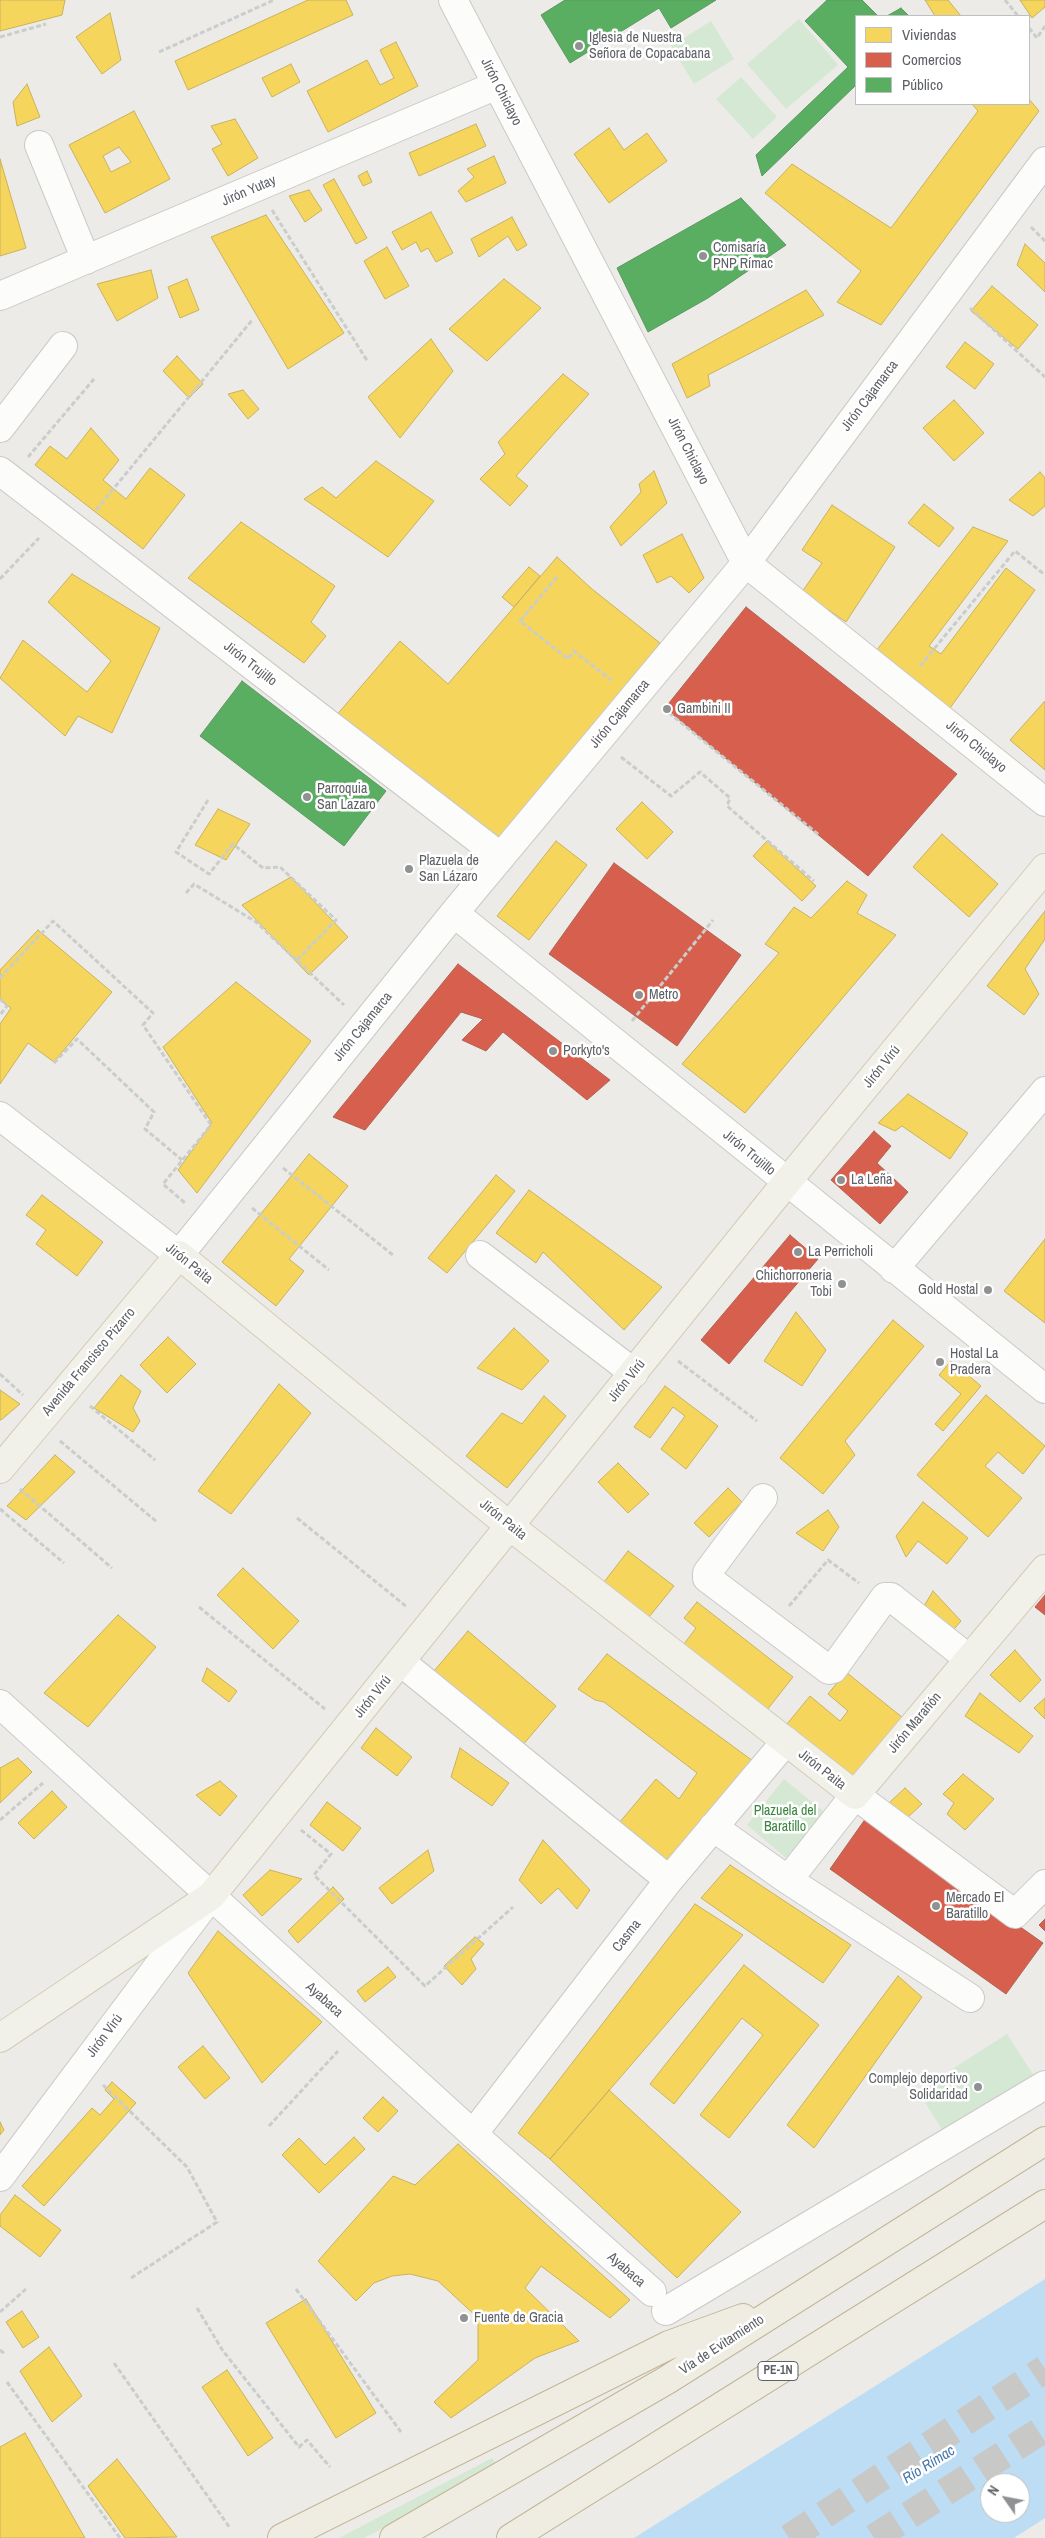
<!DOCTYPE html>
<meta charset="utf-8">
<style>
body{margin:0}
#map{position:relative;width:1045px;height:2538px;overflow:hidden;background:#ecebe7;font-family:"Archivo Narrow",sans-serif}
canvas{display:block}
.legend{position:absolute;left:855px;top:15px;width:175px;height:90px;box-sizing:border-box;background:#fff;border:1px solid #bebfc1;margin:0;padding:6px 9px;list-style:none;font-size:15px;color:#5d6065}
.legend li{display:flex;align-items:center;gap:10px;height:25px}
.legend b{width:25px;border:1px solid #bebfc1}
.north{position:absolute;left:980px;top:2473px;width:50px;height:50px;box-sizing:border-box;background:#fff;border:1px solid #bebfc1;border-radius:50%;rotate:303deg;font-size:14px;font-weight:700;line-height:20px;text-align:center;color:#5d6065}
.north::after{content:'';display:block;margin:auto;width:18px;height:22px;background:#8f9192;clip-path:polygon(50% 0,100% 100%,50% 72%,0 100%)}
</style>
<div id="map">
<canvas width="1045" height="2538"></canvas>
<ul class="legend">
<li><b style="height:14px;background:#f6d55c"></b>Viviendas</li>
<li><b style="height:14px;background:#d6604d"></b>Comercios</li>
<li><b style="height:14px;background:#5aae61"></b>Público</li>
</ul>
<div class="north">N</div>
</div>
<script>
const c = document.querySelector('canvas').getContext('2d');
c.lineJoin = 'round';
function fillPath(path, color) {
  c.fillStyle = color;
  c.fill(path, 'evenodd');
}
function poly(rows) {
  const path = new Path2D();
  for (const r of rows) {
    path.moveTo(r[0], r[1]);
    for (let i = 2; i < r.length; i += 2) path.lineTo(r[i], r[i + 1]);
  }
  return path;
}
function trace(path, color, width, dash) {
  c.strokeStyle = color;
  c.lineWidth = width;
  c.lineCap = dash ? 'butt' : 'round';
  c.setLineDash(dash || []);
  c.stroke(path);
}
function drawText(font, color, halo, rows, align = 'center') {
  c.font = font + ' "Archivo Narrow",sans-serif';
  c.lineWidth = 5;
  c.setLineDash([]);
  c.textBaseline = 'middle';
  c.strokeStyle = halo;
  c.fillStyle = color;
  for (const [text, x, y, turn = 0] of rows) {
    c.save();
    c.translate(x, y);
    c.rotate((+turn || 0) * Math.PI / 180);
    c.textAlign = isNaN(turn) ? turn : align;
    if (halo) c.strokeText(text, 0, 0);
    c.fillText(text, 0, 0);
    c.restore();
  }
}
fillPath(poly([
 [799,19,838,65,786,109,747,64],
 [711,21,734,59,694,84,671,46],
 [741,77,777,117,753,139,716,99],
 [784,1779,824,1812,786,1858,747,1825],
 [1007,2034,1038,2082,948,2139,918,2091],
 [492,2458,499,2469,364,2538,339,2538]
]), '#d5e8d3');
fillPath(poly([
 [1045,2279,1045,2518,1014,2538,634,2538],
 [990,2483,1020,2483,1020,2513,990,2513]
]), '#bdddf5');
const homes = poly([
 [0,0,65,0,62,15,0,31,0,0],
 [308,0,346,0,353,15,188,90,175,61,308,0],
 [925,0,948,0,961,16,935,16,925,0],
 [1020,0,1045,0,1045,7,1032,18,1020,0],
 [110,13,121,60,102,74,76,37,110,13],
 [396,42,418,86,328,132,307,91,367,60,380,85,394,78,380,50,396,42],
 [291,64,300,82,272,97,262,78,291,64],
 [27,84,40,117,17,126,13,102,27,84],
 [1029,99,1039,111,881,325,837,302,861,271,765,193,792,164,891,228,978,111,972,104,1029,104,1029,99],
 [134,111,170,179,105,213,69,145,134,111],
 [119,147,131,162,111,172,103,156,119,147],
 [235,119,258,158,228,176,212,149,222,144,211,126,235,119],
 [476,124,486,146,419,176,409,153,476,124],
 [609,128,624,150,647,133,667,161,609,203,574,154,609,128],
 [494,156,506,183,466,202,458,191,474,177,467,169,494,156],
 [0,159,26,248,0,256,0,159],
 [367,171,372,182,363,186,358,176,367,171],
 [334,179,367,238,356,244,323,185,334,179],
 [309,190,322,210,305,222,289,196,309,190],
 [431,212,453,253,436,262,428,248,421,252,416,242,402,250,392,232,431,212],
 [266,215,344,333,288,369,211,237,266,215],
 [512,217,527,245,517,251,508,236,479,257,471,239,512,217],
 [1025,244,1045,263,1045,292,1017,265,1025,244],
 [387,247,409,286,385,299,364,261,387,247],
 [151,270,158,298,117,321,97,284,151,270],
 [187,279,199,310,180,318,168,287,187,279],
 [504,279,541,308,487,361,449,329,504,279],
 [992,286,1038,325,1018,349,971,311,992,286],
 [806,290,824,315,708,375,710,386,687,398,672,364,806,290],
 [431,339,453,371,400,438,368,397,431,339],
 [965,342,994,364,975,389,946,367,965,342],
 [177,356,203,384,189,398,163,371,177,356],
 [563,374,589,394,516,476,528,486,510,506,480,479,505,454,498,442,563,374],
 [243,390,259,409,248,419,228,394,243,390],
 [954,400,984,433,954,461,923,428,954,400],
 [91,428,119,460,103,480,126,499,150,468,185,495,143,549,35,465,50,446,67,459,91,428],
 [376,461,434,501,388,557,304,499,322,487,336,498,376,461],
 [654,471,667,503,621,546,610,527,641,492,639,484,654,471],
 [1040,472,1045,478,1045,506,1033,516,1009,500,1040,472],
 [924,504,954,528,939,547,908,523,924,504],
 [832,505,895,547,846,622,802,592,822,563,802,550,832,505],
 [241,522,335,586,311,622,326,636,304,663,188,578,241,522],
 [973,527,1008,541,929,646,941,654,1006,568,1035,590,950,708,876,651,973,527],
 [682,534,704,578,689,593,671,576,657,583,643,555,682,534],
 [557,557,592,589,660,643,500,845,335,717,400,641,448,684,557,557],
 [529,567,540,576,514,607,502,597,529,567],
 [72,574,160,628,112,733,78,716,65,736,0,678,23,640,87,692,111,661,48,602,72,574],
 [1044,702,1045,702,1045,770,1010,740,1044,702],
 [642,802,673,832,647,859,616,829,642,802],
 [218,809,250,824,226,860,195,845,218,809],
 [942,834,998,884,969,917,913,867,942,834],
 [556,841,587,865,529,940,497,916,556,841],
 [767,841,816,886,802,901,753,856,767,841],
 [291,877,348,937,309,975,242,905,291,877],
 [847,881,867,895,857,913,896,935,745,1113,682,1064,779,953,765,944,794,907,811,918,847,881],
 [1045,911,1045,939,1025,969,1039,994,1024,1015,987,986,1045,911],
 [38,930,112,992,54,1062,28,1043,0,1084,0,1024,11,1008,0,1000,0,970,38,930],
 [236,982,311,1041,197,1193,178,1170,212,1123,163,1047,236,982],
 [908,1094,968,1133,950,1159,902,1126,895,1131,878,1123,908,1094],
 [309,1154,348,1186,289,1259,304,1271,276,1306,222,1262,309,1154],
 [496,1175,515,1191,447,1273,428,1258,496,1175],
 [529,1190,662,1287,624,1330,543,1252,536,1263,496,1233,529,1190],
 [42,1195,103,1242,77,1276,36,1244,46,1230,26,1215,42,1195],
 [1045,1239,1045,1323,1004,1291,1045,1239],
 [796,1312,826,1350,802,1386,764,1361,796,1312],
 [893,1320,924,1346,845,1441,855,1455,823,1494,780,1458,893,1320],
 [514,1328,549,1361,522,1390,477,1368,514,1328],
 [168,1337,196,1364,167,1393,140,1365,168,1337],
 [951,1361,981,1386,943,1431,935,1424,961,1394,939,1375,951,1361],
 [121,1375,141,1391,133,1408,140,1421,133,1432,94,1408,121,1375],
 [279,1384,311,1413,231,1514,198,1491,279,1384],
 [665,1386,718,1426,686,1469,661,1449,685,1416,673,1407,650,1438,634,1427,665,1386],
 [0,1390,20,1404,1,1420,0,1420,0,1390],
 [986,1395,1045,1446,1023,1474,998,1452,985,1466,1022,1498,988,1537,917,1475,986,1395],
 [544,1396,566,1416,507,1488,466,1456,502,1413,522,1424,544,1396],
 [55,1455,75,1472,26,1520,7,1506,55,1455],
 [618,1463,649,1494,628,1513,598,1482,618,1463],
 [728,1488,742,1502,709,1537,694,1523,728,1488],
 [923,1502,968,1538,947,1564,918,1541,906,1557,896,1536,923,1502],
 [828,1510,839,1527,823,1551,796,1533,828,1510],
 [628,1551,674,1586,649,1617,604,1582,628,1551],
 [243,1568,299,1621,273,1649,217,1595,243,1568],
 [933,1591,961,1621,949,1635,921,1611,933,1591],
 [697,1602,793,1677,767,1710,684,1644,696,1628,684,1618,697,1602],
 [118,1615,156,1647,88,1727,44,1693,118,1615],
 [468,1631,556,1706,522,1746,434,1671,468,1631],
 [1015,1650,1041,1680,1020,1702,990,1675,1015,1650],
 [607,1654,753,1761,668,1862,619,1823,656,1779,679,1799,697,1773,604,1702,595,1700,578,1689,607,1654],
 [207,1668,237,1691,229,1702,202,1681,207,1668],
 [846,1672,903,1718,849,1784,782,1730,810,1696,840,1721,848,1711,828,1694,846,1672],
 [980,1693,1033,1736,1019,1753,965,1716,980,1693],
 [1045,1698,1045,1719,1034,1708,1045,1698],
 [376,1728,412,1757,397,1776,361,1748,376,1728],
 [460,1748,509,1783,492,1806,451,1777,460,1748],
 [18,1758,32,1772,0,1803,0,1768,18,1758],
 [963,1774,994,1799,965,1830,947,1814,954,1803,943,1794,963,1774],
 [220,1781,237,1796,220,1816,196,1795,220,1781],
 [905,1788,922,1804,906,1819,889,1803,905,1788],
 [52,1791,67,1807,34,1839,18,1823,52,1791],
 [327,1802,361,1828,343,1851,310,1825,327,1802],
 [543,1840,590,1890,577,1909,558,1888,541,1904,519,1880,543,1840],
 [428,1850,434,1871,392,1904,379,1888,428,1850],
 [730,1865,851,1945,823,1983,701,1898,730,1865],
 [270,1870,302,1879,262,1916,243,1895,270,1870],
 [333,1887,344,1899,298,1943,288,1931,333,1887],
 [695,1904,743,1935,550,2159,518,2133,695,1904],
 [218,1931,322,2022,262,2083,188,1973,218,1931],
 [475,1937,484,1944,471,1959,476,1969,462,1985,444,1966,475,1937],
 [744,1965,819,2025,729,2138,700,2115,763,2035,742,2018,674,2104,650,2084,744,1965],
 [388,1967,396,1977,365,2002,357,1991,388,1967],
 [898,1976,922,1997,814,2148,787,2125,898,1976],
 [203,2046,230,2078,205,2099,178,2067,203,2046],
 [112,2082,136,2103,44,2206,22,2186,92,2108,100,2115,114,2099,105,2090,112,2082],
 [609,2090,741,2212,677,2278,550,2159,609,2090],
 [383,2097,398,2111,378,2132,363,2118,383,2097],
 [0,2122,4,2130,0,2135,0,2122],
 [354,2137,365,2149,319,2193,282,2155,299,2138,325,2165,354,2137],
 [458,2144,630,2300,610,2318,541,2266,525,2288,579,2341,535,2358,451,2418,434,2402,478,2360,478,2318,438,2281,410,2274,392,2276,374,2283,356,2301,318,2261,393,2176,415,2185,458,2144],
 [15,2195,61,2230,40,2257,0,2226,0,2215,15,2195],
 [306,2299,376,2413,336,2438,266,2323,306,2299],
 [22,2311,39,2337,23,2348,6,2322,22,2311],
 [49,2347,82,2396,52,2422,20,2371,49,2347],
 [227,2370,273,2438,248,2456,202,2387,227,2370],
 [25,2433,85,2538,0,2538,0,2447,25,2433],
 [117,2459,177,2537,125,2538,88,2486,117,2459]
]);
fillPath(homes, '#f6d55c');
trace(homes, '#c8b25f', 1);
const shops = poly([
 [746,607,957,774,868,876,665,708,746,607],
 [614,863,741,955,677,1046,549,954,614,863],
 [458,964,610,1080,587,1100,503,1032,486,1051,462,1040,483,1019,461,1012,365,1130,333,1117,458,964],
 [874,1131,891,1146,877,1163,908,1192,880,1224,831,1180,874,1131],
 [790,1235,818,1259,729,1364,701,1340,790,1235],
 [1045,1595,1045,1615,1035,1607,1045,1595],
 [866,1818,1043,1943,1006,1994,830,1869,866,1818],
 [1045,1919,1045,1931,1039,1925,1045,1919]
]);
fillPath(shops, '#d6604d');
trace(shops, '#b26054', 1);
const public = poly([
 [565,0,716,0,671,28,659,8,570,63,541,15,565,0],
 [827,0,862,0,878,16,856,16,856,85,762,176,756,155,848,67,805,21,827,0],
 [901,8,909,16,887,16,901,8],
 [741,198,786,245,708,298,648,332,617,268,741,198],
 [242,681,386,791,344,846,200,736,242,681]
]);
fillPath(public, '#5aae61');
trace(public, '#5b9762', 1);
trace(poly([
 [789,2538,1045,2369],
 [874,2538,1045,2428]
]), '#c8c8c6', 28, [28, 14]);
const minor = poly([
 [453,0,746,563,1045,802],
 [39,145,86,260],
 [0,296,497,85],
 [0,428,63,346],
 [0,471,501,857],
 [454,913,1045,1389],
 [0,1116,179,1255,454,913,746,563,1045,161],
 [480,1255,634,1373],
 [894,1269,1045,1091],
 [763,1498,707,1573,707,1578,829,1670,833,1669,885,1597,891,1597,969,1659],
 [401,1662,669,1880],
 [0,1704,473,2134,652,2292],
 [713,1827,788,1880,970,1998],
 [788,1880,855,1795,1015,1914,1045,1884],
 [473,2134,669,1880,786,1741],
 [0,2177,207,1901],
 [666,2311,1045,2085]
]);
const major = poly([
 [0,1469,179,1255,511,1527,855,1795,1045,1569],
 [0,2038,211,1896,786,1183,1045,868]
]);
const highway = poly([
 [282,2538,669,2345,743,2318],
 [394,2538,667,2380,1045,2141],
 [511,2538,1045,2204]
]);
trace(minor, '#c9c9c9', 30);
trace(major, '#d3cbb7', 30);
trace(highway, '#c2b596', 30);
trace(poly([
 [1005,0,1018,16],
 [1029,28,1037,38,1045,26],
 [0,37,46,24],
 [159,52,274,0],
 [272,210,368,362],
 [1031,227,1045,241],
 [970,308,1045,377],
 [28,457,94,379],
 [96,510,253,319],
 [557,577,520,621,568,659,574,651,611,680],
 [0,579,39,538],
 [920,666,1015,551,1045,575],
 [663,708,819,835],
 [621,757,671,796,700,772,730,798,727,806,814,881],
 [208,800,176,852,209,874,233,844,263,868,280,867,336,920,297,960],
 [186,893,194,884,256,922,344,1005],
 [0,978,53,921,153,1013,143,1025,211,1125,163,1184,185,1203],
 [0,999,7,1006,0,1015],
 [632,1021,713,920],
 [54,1063,77,1039,154,1112,145,1129,182,1160],
 [283,1168,393,1255],
 [252,1208,329,1270],
 [678,1361,757,1421],
 [0,1374,23,1395],
 [90,1406,155,1460],
 [60,1441,157,1522],
 [20,1489,112,1568],
 [0,1509,64,1563],
 [297,1518,407,1607],
 [789,1606,828,1560,859,1583],
 [199,1607,325,1709],
 [0,1820,43,1783],
 [301,1830,331,1854,314,1875,425,1986,513,1907],
 [103,2085,187,2167,217,2222,131,2278],
 [269,2126,338,2051],
 [296,2289,401,2432],
 [197,2308,223,2351,299,2447,307,2440,330,2467],
 [0,2312,26,2289],
 [0,2350,5,2354],
 [114,2363,230,2528],
 [7,2382,120,2538]
]), '#c9cdcb', 3, [5, 2.5]);
trace(minor, '#fcfcfb', 28);
trace(major, '#f2f1e9', 28);
trace(highway, '#efece2', 28);
for (const [x, y, r, color] of [
 [579,46,5,"#8f9192"],
 [703,256,5,"#8f9192"],
 [667,709,5,"#8f9192"],
 [307,797,5,"#8f9192"],
 [409,869,5,"#8f9192"],
 [639,995,5,"#8f9192"],
 [553,1051,5,"#8f9192"],
 [841,1180,5,"#8f9192"],
 [798,1252,5,"#8f9192"],
 [842,1284,5,"#8f9192"],
 [988,1290,5,"#8f9192"],
 [940,1362,5,"#8f9192"],
 [936,1906,5,"#8f9192"],
 [978,2087,5,"#8f9192"],
 [464,2318,5,"#8f9192"]
]) {
  const dot = new Path2D();
  dot.arc(x, y, r, 0, 2 * Math.PI);
  c.fillStyle = color;
  c.fill(dot);
  trace(dot, '#fff', 2);
}
for (const [x, y, w] of [
 [778,2371,40]
]) {
  const box = new Path2D();
  box.roundRect(x - w / 2, y - 9.5, w, 19, 4);
  c.fillStyle = '#fff';
  c.fill(box);
  trace(box, '#5d6065', 1);
}
drawText('bold 12px', '#5d6065', null, [
 ["PE-1N",778,2371]
]);
drawText('14px', '#5d6065', '#fff', [
 ["Iglesia de Nuestra",589,38],
 ["Señora de Copacabana",589,54],
 ["Comisaría",713,248],
 ["PNP Rímac",713,264],
 ["Gambini II",677,709],
 ["Parroquia",317,789],
 ["San Lazaro",317,805],
 ["Plazuela de",419,861],
 ["San Lázaro",419,877],
 ["Metro",649,995],
 ["Porkyto's",563,1051],
 ["La Leña",851,1180],
 ["La Perricholi",808,1252],
 ["Chichorroneria",832,1276,"right"],
 ["Tobi",832,1292,"right"],
 ["Gold Hostal",978,1290,"right"],
 ["Hostal La",950,1354],
 ["Pradera",950,1370],
 ["Mercado El",946,1898],
 ["Baratillo",946,1914],
 ["Complejo deportivo",968,2079,"right"],
 ["Solidaridad",968,2095,"right"],
 ["Fuente de Gracia",474,2318]
], 'left');
drawText('14px', '#5d6065', '#fff', [
 ["Jirón Chiclayo",501,92,63],
 ["Jirón Yutay",249,191,-23],
 ["Jirón Cajamarca",870,396,-53],
 ["Jirón Chiclayo",688,451,63],
 ["Jirón Trujillo",250,664,38],
 ["Jirón Cajamarca",620,714,-50],
 ["Jirón Chiclayo",976,747,39],
 ["Jirón Cajamarca",363,1027,-51],
 ["Jirón Virú",882,1067,-51],
 ["Jirón Trujillo",749,1153,39],
 ["Jirón Paita",189,1264,39],
 ["Avenida Francisco Pizarro",89,1362,-50],
 ["Jirón Virú",627,1381,-51],
 ["Jirón Paita",503,1520,39],
 ["Jirón Virú",373,1697,-51],
 ["Jirón Marañón",915,1723,-50],
 ["Jirón Paita",822,1770,38],
 ["Casma",627,1936,-52],
 ["Ayabaca",324,2000,42],
 ["Jirón Virú",105,2036,-53],
 ["Ayabaca",626,2270,41],
 ["Vía de Evitamiento",722,2345,-33]
]);
drawText('14px', '#3a863e', '#fff', [
 ["Plazuela del",785,1811],
 ["Baratillo",785,1827]
]);
drawText('italic 15px', '#4678ad', '#fff', [
 ["Río Rímac",929,2465,-32]
]);
</script>
